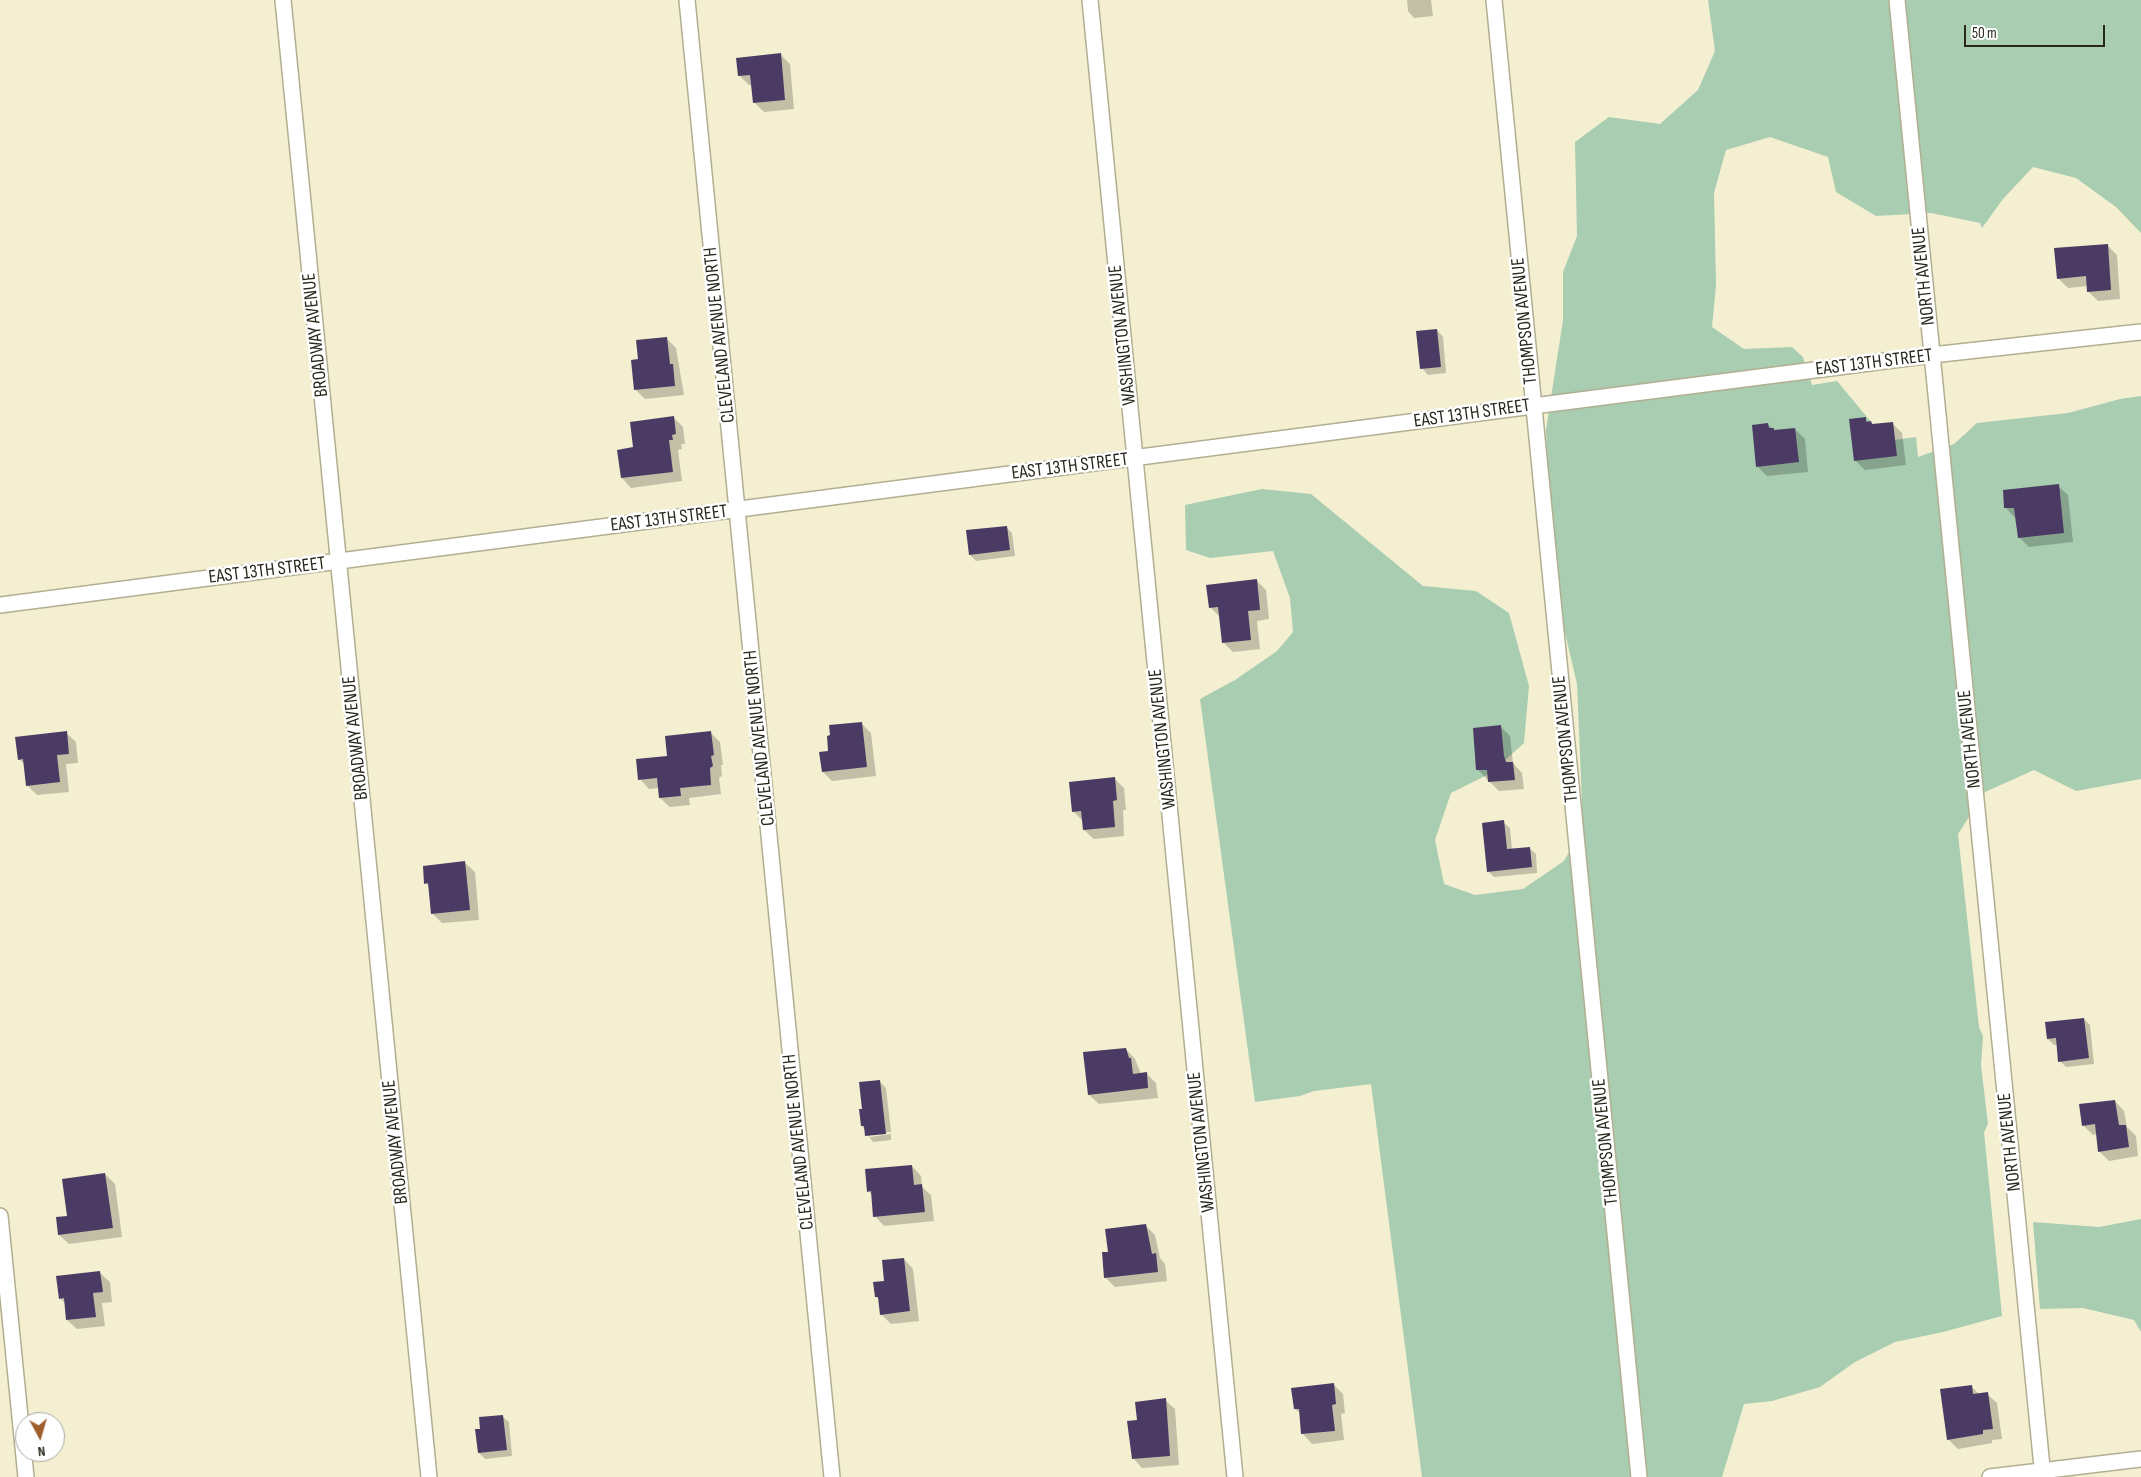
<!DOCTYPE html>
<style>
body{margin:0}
#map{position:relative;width:2141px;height:1477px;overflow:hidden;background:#f4efd1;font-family:"Sofia Sans Condensed",sans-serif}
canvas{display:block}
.north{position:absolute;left:15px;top:1412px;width:50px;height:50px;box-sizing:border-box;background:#fff;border:1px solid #a9a9a4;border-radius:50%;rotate:174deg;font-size:14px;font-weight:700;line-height:20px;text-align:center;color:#29271c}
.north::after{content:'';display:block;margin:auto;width:18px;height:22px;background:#a15e2d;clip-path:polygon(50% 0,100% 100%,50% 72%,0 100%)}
.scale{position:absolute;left:1964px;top:25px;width:141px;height:22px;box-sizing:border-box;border:2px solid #29271c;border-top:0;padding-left:6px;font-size:15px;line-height:18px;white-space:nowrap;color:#29271c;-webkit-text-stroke:4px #fff;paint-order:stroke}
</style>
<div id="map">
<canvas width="2141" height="1477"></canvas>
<div class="north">N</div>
<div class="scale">50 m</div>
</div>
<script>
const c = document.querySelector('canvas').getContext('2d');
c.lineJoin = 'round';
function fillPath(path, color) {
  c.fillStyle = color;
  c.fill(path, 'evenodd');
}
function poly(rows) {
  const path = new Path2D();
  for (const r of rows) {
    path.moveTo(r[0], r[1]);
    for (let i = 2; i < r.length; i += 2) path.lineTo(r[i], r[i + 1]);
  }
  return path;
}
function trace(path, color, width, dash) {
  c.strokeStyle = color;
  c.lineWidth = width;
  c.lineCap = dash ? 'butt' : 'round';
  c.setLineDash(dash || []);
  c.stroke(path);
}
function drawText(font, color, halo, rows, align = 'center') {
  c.font = font + ' "Sofia Sans Condensed",sans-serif';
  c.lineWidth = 5;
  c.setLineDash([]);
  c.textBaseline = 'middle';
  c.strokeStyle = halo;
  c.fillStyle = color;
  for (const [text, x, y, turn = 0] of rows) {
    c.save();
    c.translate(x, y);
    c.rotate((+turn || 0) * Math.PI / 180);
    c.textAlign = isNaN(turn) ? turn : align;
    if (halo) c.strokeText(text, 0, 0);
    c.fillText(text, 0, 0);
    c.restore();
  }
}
fillPath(poly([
 [1708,0,2141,0,2141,233,2116,207,2076,178,2033,167,2003,199,1982,228,1980,223,1931,213,1876,216,1836,192,1828,157,1770,137,1726,150,1714,193,1716,285,1712,327,1744,349,1792,347,1803,357,1812,385,1837,381,1887,441,1916,437,1918,457,1954,444,1977,423,2068,413,2120,399,2141,396,2141,779,2076,791,2034,770,1985,792,1958,834,1979,1027,1983,1036,1981,1065,1988,1124,1984,1132,2002,1316,1943,1332,1895,1342,1855,1362,1820,1387,1772,1401,1744,1404,1722,1477,1422,1477,1371,1084,1314,1091,1300,1096,1255,1102,1200,699,1235,680,1277,651,1293,632,1290,598,1273,551,1210,558,1186,550,1185,505,1262,489,1311,494,1423,586,1476,591,1509,613,1529,686,1524,743,1491,773,1451,793,1435,840,1444,884,1475,895,1523,889,1564,861,1582,829,1582,803,1577,684,1556,594,1549,501,1546,430,1563,320,1563,272,1577,236,1575,142,1609,117,1660,124,1698,90,1715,51],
 [2141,1219,2141,1332,2134,1320,2083,1308,2040,1309,2033,1222,2099,1227]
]), '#a8cdb1');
fillPath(poly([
 [1407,0,1431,0,1433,16,1414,18,1408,11],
 [780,54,790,64,794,109,764,112,754,102,752,85,749,85,739,75],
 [2107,245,2117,255,2120,299,2098,301,2088,291,2088,286,2068,288,2058,278],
 [1437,330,1443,337,1446,373,1428,375,1422,368],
 [666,338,676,348,684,395,645,399,636,390,640,360],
 [674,418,683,427,685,444,681,444,682,449,678,450,682,481,631,488,622,478,634,448],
 [1865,419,1873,425,1892,423,1902,433,1906,465,1865,470,1855,460],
 [1768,425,1776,431,1795,429,1805,439,1808,472,1767,476,1757,466],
 [2058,486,2068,495,2073,542,2029,547,2019,537,2015,518,2006,508],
 [1006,527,1012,533,1015,556,976,561,970,555],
 [1256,580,1266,590,1269,619,1257,621,1260,649,1233,652,1223,642,1220,617,1210,607],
 [861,723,871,733,876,776,832,781,823,772,830,752],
 [1500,726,1510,736,1513,763,1522,773,1524,789,1499,791,1478,770],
 [66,733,76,742,78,763,66,764,69,792,37,795,27,785,25,765,19,759],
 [711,733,720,742,723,765,721,765,722,776,719,778,721,794,689,798,690,805,670,807,660,798,659,788,649,789,640,779,668,757],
 [1114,778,1124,788,1126,810,1123,810,1124,836,1094,839,1084,830,1083,821,1073,811],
 [1503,822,1510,828,1512,850,1529,848,1536,854,1537,873,1494,877,1488,871],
 [465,863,475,872,479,920,442,923,432,913,429,887,426,883],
 [2084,1019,2090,1025,2094,1064,2066,1067,2060,1061,2058,1045,2054,1045,2048,1039],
 [1126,1049,1135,1059,1141,1074,1146,1073,1156,1083,1158,1098,1099,1104,1089,1095],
 [879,1081,886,1088,891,1132,870,1134,870,1137,891,1134,891,1140,873,1142,862,1126,864,1110],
 [2115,1101,2124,1111,2127,1127,2136,1136,2138,1156,2109,1161,2099,1151,2098,1134,2093,1135,2083,1125],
 [912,1166,921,1176,922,1187,931,1195,934,1221,884,1226,875,1216,872,1195,869,1191],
 [105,1174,115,1184,122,1237,69,1244,59,1235,69,1217],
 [1145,1225,1155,1235,1160,1258,1165,1264,1167,1281,1115,1287,1106,1278],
 [904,1259,913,1269,919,1321,891,1324,881,1314,880,1300,876,1297],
 [100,1273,110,1282,112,1302,102,1303,105,1326,77,1329,67,1320,66,1304,60,1298],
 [1334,1385,1343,1394,1345,1413,1341,1414,1344,1440,1312,1444,1303,1434,1301,1414,1295,1409],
 [1971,1386,1980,1395,1987,1394,1997,1403,2002,1439,1992,1440,1992,1443,1958,1449,1948,1439],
 [1165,1400,1175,1409,1179,1465,1142,1468,1133,1458,1138,1421],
 [502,1416,509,1422,512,1456,485,1459,479,1453]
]), '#0003');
fillPath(poly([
 [781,53,785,100,753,103,750,75,738,76,736,58],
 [2108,244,2111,290,2087,292,2086,276,2057,279,2054,248],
 [1437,329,1441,367,1420,369,1416,331],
 [667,337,670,364,673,364,675,386,634,390,631,360,638,359,636,340],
 [674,416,676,434,672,435,673,440,669,440,673,472,621,478,617,450,633,447,630,422],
 [1866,417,1866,422,1871,421,1872,424,1893,422,1897,456,1854,461,1849,419],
 [1768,423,1769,428,1774,428,1774,430,1795,428,1799,462,1756,467,1752,425],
 [2059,484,2064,533,2018,538,2014,508,2004,508,2003,490],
 [1007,526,1010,550,969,555,966,530],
 [1257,579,1260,610,1248,611,1251,640,1222,643,1218,607,1209,608,1206,585],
 [862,722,867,767,822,772,819,752,828,751,827,736,830,735,829,725],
 [1501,725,1504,756,1506,762,1513,762,1515,780,1488,782,1487,770,1476,770,1473,728],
 [67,731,69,754,57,755,60,782,26,786,23,759,18,760,15,737],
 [711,731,714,755,711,756,713,766,710,768,711,785,680,788,681,796,659,798,657,778,638,780,636,759,667,756,665,736],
 [1115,777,1117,800,1113,801,1115,827,1083,830,1081,811,1072,812,1069,782],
 [1504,820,1507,849,1530,847,1532,867,1487,872,1482,823],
 [465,861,470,910,431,914,428,883,424,884,423,866],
 [2084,1018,2089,1058,2058,1062,2056,1038,2047,1039,2045,1022],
 [1126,1048,1129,1058,1131,1058,1133,1074,1147,1072,1148,1088,1088,1095,1083,1052],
 [880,1080,886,1134,865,1136,864,1126,861,1126,859,1109,862,1109,859,1082],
 [2115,1100,2119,1125,2126,1125,2129,1147,2098,1152,2095,1124,2082,1126,2079,1104],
 [912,1165,914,1185,922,1184,925,1212,873,1217,871,1191,867,1192,865,1169],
 [105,1173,113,1228,58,1235,56,1217,67,1216,62,1179],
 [1146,1224,1152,1254,1156,1253,1158,1272,1104,1278,1102,1252,1108,1252,1105,1229],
 [904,1258,910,1311,880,1315,878,1297,875,1297,873,1282,884,1281,882,1260],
 [100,1271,103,1292,93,1293,96,1317,66,1320,64,1298,59,1299,56,1276],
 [1334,1383,1336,1404,1332,1405,1335,1431,1301,1434,1299,1409,1294,1409,1291,1388],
 [1972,1385,1973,1394,1988,1392,1993,1429,1983,1430,1983,1434,1947,1440,1940,1389],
 [1166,1398,1170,1456,1132,1459,1127,1421,1137,1420,1135,1402],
 [503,1415,507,1450,478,1453,475,1429,480,1429,479,1417]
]), '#4b3b64');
const minor = poly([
 [283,0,429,1477],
 [687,0,832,1477],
 [1090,0,1235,1477],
 [1494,0,1639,1477],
 [1897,0,2043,1477],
 [0,605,1533,406,1932,355,2141,332],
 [0,1216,26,1477],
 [1990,1477,2141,1459]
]);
trace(minor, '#b2ae91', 18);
trace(minor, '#fff', 15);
drawText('19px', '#29271c', '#fff', [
 ["NORTH AVENUE",1924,276,-96],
 ["THOMPSON AVENUE",1525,321,-96],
 ["BROADWAY AVENUE",316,335,-96],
 ["CLEVELAND AVENUE NORTH",720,335,-96],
 ["WASHINGTON AVENUE",1123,335,-96],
 ["EAST 13TH STREET",1874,363,-7],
 ["EAST 13TH STREET",1472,414,-8],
 ["EAST 13TH STREET",1070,467,-7],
 ["EAST 13TH STREET",669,519,-7],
 ["EAST 13TH STREET",267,571,-7],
 ["BROADWAY AVENUE",356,738,-96],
 ["CLEVELAND AVENUE NORTH",760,738,-96],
 ["WASHINGTON AVENUE",1163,739,-96],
 ["THOMPSON AVENUE",1566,739,-96],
 ["NORTH AVENUE",1970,739,-96],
 ["BROADWAY AVENUE",396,1142,-96],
 ["CLEVELAND AVENUE NORTH",799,1142,-96],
 ["WASHINGTON AVENUE",1202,1142,-96],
 ["THOMPSON AVENUE",1606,1142,-96],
 ["NORTH AVENUE",2010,1142,-96]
]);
</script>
